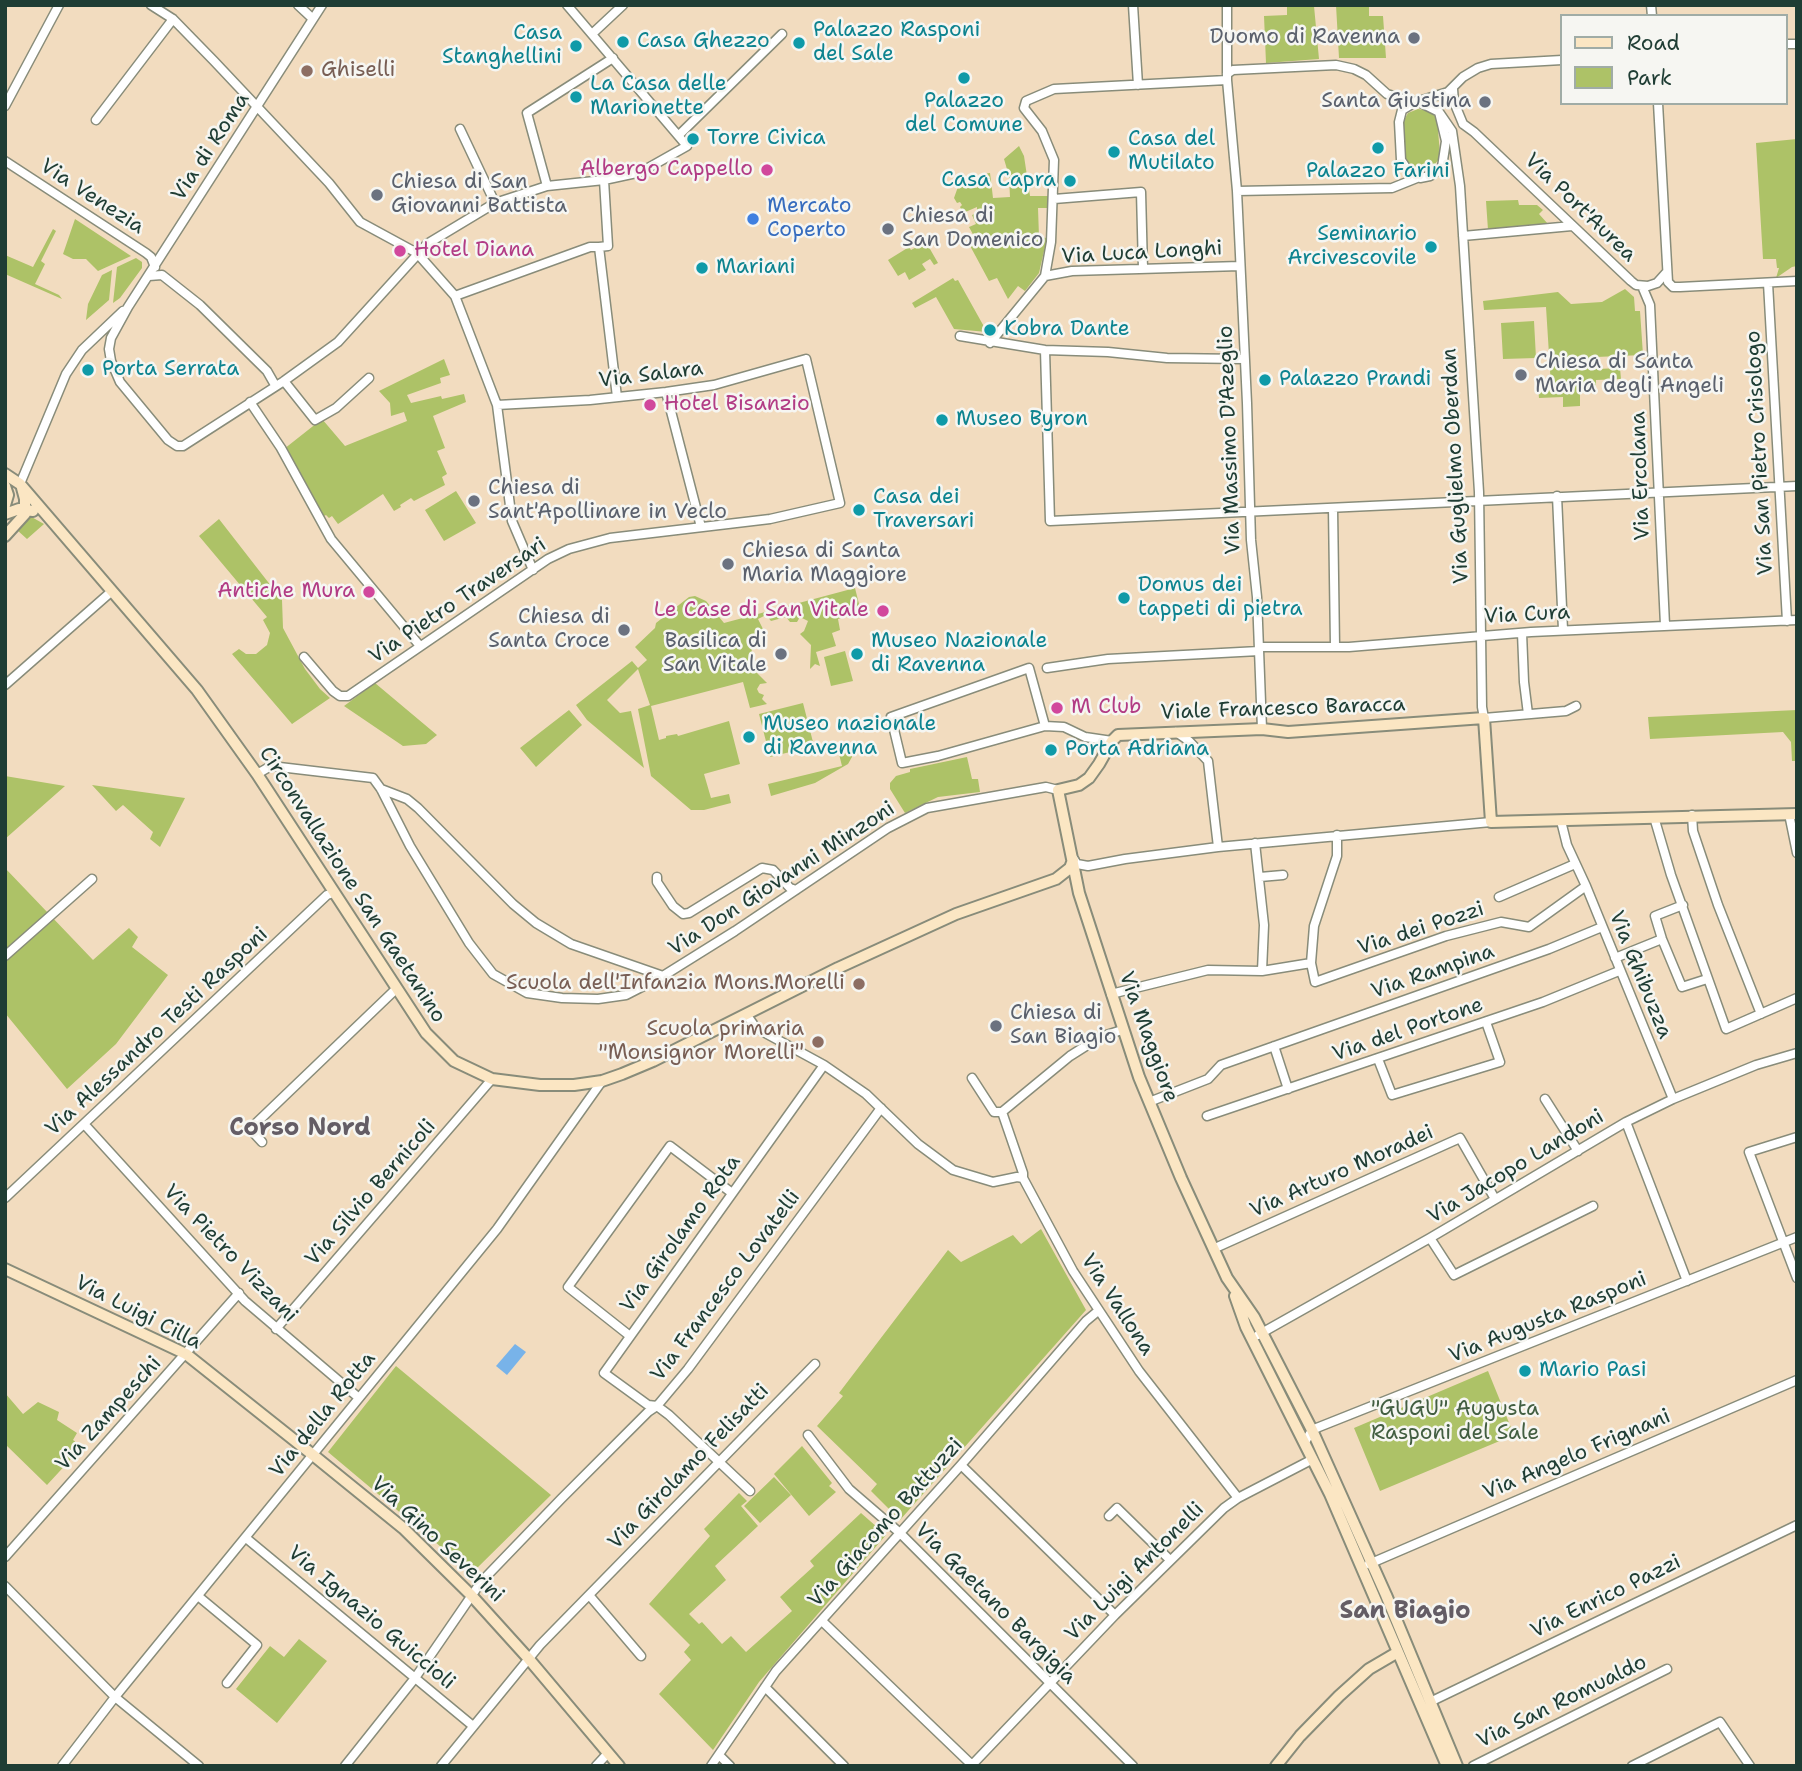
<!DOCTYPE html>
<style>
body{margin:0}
#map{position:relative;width:1802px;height:1771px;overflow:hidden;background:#f2dcbf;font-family:"Shantell Sans",sans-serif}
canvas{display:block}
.frame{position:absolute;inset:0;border:7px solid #1f3d34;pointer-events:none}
.legend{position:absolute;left:1560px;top:14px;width:228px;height:91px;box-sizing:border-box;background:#f6f6f2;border:2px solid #a0aca6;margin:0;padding:9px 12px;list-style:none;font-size:21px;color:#1f3d34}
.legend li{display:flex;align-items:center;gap:14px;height:35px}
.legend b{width:35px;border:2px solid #a0aca6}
</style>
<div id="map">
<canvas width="1802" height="1771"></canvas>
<div class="frame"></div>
<ul class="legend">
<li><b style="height:9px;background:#fbe6c3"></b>Road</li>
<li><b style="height:19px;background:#adc267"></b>Park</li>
</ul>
</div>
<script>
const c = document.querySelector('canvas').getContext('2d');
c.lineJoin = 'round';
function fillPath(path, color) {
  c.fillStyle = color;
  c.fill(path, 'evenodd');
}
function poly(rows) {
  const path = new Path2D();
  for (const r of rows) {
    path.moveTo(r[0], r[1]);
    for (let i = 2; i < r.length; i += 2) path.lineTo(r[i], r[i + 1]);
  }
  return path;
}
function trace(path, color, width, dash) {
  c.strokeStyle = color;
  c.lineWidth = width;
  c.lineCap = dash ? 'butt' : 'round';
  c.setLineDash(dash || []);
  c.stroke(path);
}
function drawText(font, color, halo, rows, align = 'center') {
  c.font = font + ' "Shantell Sans",sans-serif';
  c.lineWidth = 5;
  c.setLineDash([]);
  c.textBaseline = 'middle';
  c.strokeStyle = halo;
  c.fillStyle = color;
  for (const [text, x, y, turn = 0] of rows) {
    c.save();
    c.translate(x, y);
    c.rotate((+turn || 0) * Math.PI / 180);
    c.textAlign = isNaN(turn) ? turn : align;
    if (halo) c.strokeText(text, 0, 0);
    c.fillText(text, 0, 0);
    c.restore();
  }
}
fillPath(poly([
 [1336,5,1369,5,1369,16,1383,16,1386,58,1339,58],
 [1287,6,1314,6,1319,59,1266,63,1264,16,1287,15],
 [1418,109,1429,111,1437,118,1440,154,1439,159,1431,169,1420,171,1415,169,1406,160,1403,122,1408,113],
 [1797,139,1797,266,1792,267,1776,278,1779,268,1777,268,1776,259,1763,259,1756,143],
 [1019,146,1024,156,1030,196,1049,196,1048,208,1038,208,1039,237,1047,238,1039,273,1025,291,1018,286,1008,299,997,278,989,281,968,242,975,238,969,227,976,224,972,215,977,213,977,207,963,213,960,207,962,205,960,202,957,203,954,198,959,184,977,188,977,179,981,179,981,174,990,173,993,198,1010,197,1009,176,1004,159],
 [1518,200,1519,205,1537,205,1543,210,1539,214,1548,224,1488,230,1486,201],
 [75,219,131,256,98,271,86,259,73,259,63,254],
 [53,229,56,231,41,261,45,264,35,284,59,295,62,299,5,274,5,255,33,267],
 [926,242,938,263,934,265,930,259,922,264,926,270,909,280,905,272,898,276,888,260,909,247,911,250],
 [136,258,142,262,142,268,120,298,113,303,117,267],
 [112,270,109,300,86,320,88,304,102,275],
 [953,278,955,281,958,280,987,332,954,329,936,297,915,308,912,303],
 [1625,289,1634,297,1635,311,1640,311,1643,355,1596,357,1597,369,1620,368,1621,379,1596,380,1596,389,1580,389,1580,406,1563,407,1563,397,1539,398,1538,387,1551,386,1546,307,1484,310,1483,301,1558,292,1571,304,1602,302],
 [1534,321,1536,358,1503,359,1501,323],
 [444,359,450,375,440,378,441,383,407,395,411,403,441,396,442,399,464,394,466,402,433,416,445,448,437,451,447,474,442,477,445,485,414,501,411,498,400,505,401,507,394,511,383,494,338,524,332,516,329,518,326,515,322,517,284,449,322,419,345,446,407,421,404,412,391,416,390,403,379,391],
 [456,491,476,523,444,541,425,510],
 [28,515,44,524,27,539,17,530],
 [219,519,282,600,283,628,305,669,320,689,330,698,292,724,232,654,239,649,246,654,256,654,267,645,270,633,263,620,267,617,199,536],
 [855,588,861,612,838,619,840,630,832,633,836,646,816,652,820,666,815,664,810,669,811,645,800,634,804,631,808,621,800,617,797,622,790,622,786,617,771,621,766,615,758,619,765,633,752,644,751,667,767,683,760,684,757,689,759,693,764,695,762,699,767,704,750,708,743,682,651,706,659,740,666,738,666,736,677,734,678,736,729,721,740,764,704,774,711,798,729,794,731,803,704,810,691,810,651,776,638,709,650,705,638,669,607,700,620,713,631,711,644,768,587,720,576,705,632,661,638,668,647,660,635,647,655,628,656,623,689,597,695,596,706,601,724,623],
 [845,651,853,681,831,686,824,657],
 [375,683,437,735,426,744,403,746,344,706],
 [803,703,814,746,770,757,759,714],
 [569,710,582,725,536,767,520,748],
 [1797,710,1797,761,1792,761,1791,742,1783,732,1650,739,1648,717],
 [850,751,852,757,848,764,815,783,771,796,768,784,842,766,839,754],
 [967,757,972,779,978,779,980,792,938,797,905,813,890,789,890,783,896,776,910,772,910,769],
 [5,776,65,786,5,839],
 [92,785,185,798,160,847,150,839,153,832,123,805,116,811],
 [5,868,93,960,129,928,138,937,132,947,168,975,116,1044,67,1089,5,1013],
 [1041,1229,1086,1310,900,1520,871,1491,877,1484,817,1426,843,1396,839,1393,948,1250,961,1262,1013,1235,1021,1244],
 [396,1366,551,1495,472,1573,328,1452],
 [1488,1371,1514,1435,1380,1491,1354,1428],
 [5,1393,23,1414,38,1402,59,1412,57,1420,77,1433,73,1440,82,1447,47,1485,5,1444],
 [802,1446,832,1483,829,1486,836,1492,809,1516,774,1474],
 [774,1477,791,1495,760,1523,744,1506],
 [739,1493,747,1501,741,1506,758,1526,715,1566,726,1580,689,1614,699,1624,702,1622,722,1644,731,1636,746,1652,792,1611,780,1597,814,1566,810,1561,861,1513,886,1535,759,1682,713,1750,659,1694,691,1660,684,1652,690,1645,649,1604,710,1536,704,1529],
 [299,1639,327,1661,277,1723,236,1689,270,1646,284,1657]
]), '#adc267');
fillPath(poly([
 [515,1344,526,1352,507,1375,496,1366]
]), '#78b3e9');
const street = poly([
 [151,5,173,19,214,61,329,183,360,222,417,253,455,296,497,405,512,521,533,570],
 [298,5,313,19],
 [322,5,128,307,111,338,109,349,111,361,120,382,168,440,177,446,183,446,284,381,338,342,427,244,495,203,547,186,604,180,641,172,687,146,567,5],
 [1133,5,1138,85],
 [1227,5,1227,80,1237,191,1247,403,1251,540,1257,597,1262,729],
 [1651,5,1652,16],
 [592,34,623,5],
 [1786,44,1797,44],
 [1227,74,1233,70,1336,65,1354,69,1366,75,1387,94,1414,102],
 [1453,89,1454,102,1463,124],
 [1417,101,1439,112,1446,141,1442,167,1430,176,1420,178,1409,172,1401,160,1399,122,1402,110,1417,101],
 [1419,101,1448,92,1463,77,1478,68,1491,64,1562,60],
 [1658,103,1668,282,1673,287,1680,287,1797,281],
 [5,106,59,5],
 [1439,112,1452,131,1460,186,1479,492,1482,707,1484,718,1566,711,1576,706],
 [96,120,173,19],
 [1463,124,1474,132,1631,281,1636,285,1648,286,1657,283,1666,273],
 [460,129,495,203],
 [679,135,782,34],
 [5,161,146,253,151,257,155,267],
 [604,180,608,246,599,247,617,397],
 [547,186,527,113,613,58],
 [1237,191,1392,188,1417,178],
 [1054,199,1141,192,1143,269],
 [1463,236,1572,226],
 [149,276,162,275,200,305,267,371,275,385],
 [1045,276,1072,271,1240,266],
 [1768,283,1787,621],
 [1642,286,1650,305,1665,625],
 [455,296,590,247,599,247],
 [960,336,1045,350,1108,352,1167,358,1244,359],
 [990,343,1045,276,1051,242,1054,160,1042,131,1024,108,1026,101,1054,89,1227,80],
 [1045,350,1050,521,1797,486],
 [284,381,315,420,336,408,369,378],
 [666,392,701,527],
 [250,402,281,448,331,539,420,646],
 [20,484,66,374,82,350,123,311],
 [1557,496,1563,630],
 [1333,508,1335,646],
 [1522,633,1524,682,1528,714],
 [1259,647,1349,647,1531,632,1797,620],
 [304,657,333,691,340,696,348,696,548,559,569,549,610,538,770,519,840,503,806,359,714,385,666,392,590,400,497,405],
 [1047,668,1108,659,1259,651],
 [5,685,112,591],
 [1045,726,1029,668,891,717,902,763,938,756,1045,726,1064,727,1085,737,1112,741],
 [1176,732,1189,741,1208,761,1218,847],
 [257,774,271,766,373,778,381,789,410,846,469,943,493,974,527,993,562,998,598,999,626,995,663,976,735,931,888,828,927,808,1046,787,1058,790],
 [381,789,407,799,418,808,513,904,536,923,571,944,663,976],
 [1789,814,1797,853],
 [1692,815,1693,831,1718,905,1761,1014],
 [1654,817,1671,875,1726,1029,1797,998],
 [1561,821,1567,845,1586,886,1673,1099],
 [1337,835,1337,856,1314,926,1311,963,1315,982,1446,936,1501,922,1529,927,1586,886],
 [1255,843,1264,925,1262,971],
 [1073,858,1077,864,1088,866,1125,859,1218,847,1491,822],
 [657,877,657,882,673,906,683,914,689,913,762,868,773,870,790,888,796,890],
 [1260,877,1283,875],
 [1499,897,1575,864],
 [1683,905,1655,916,1662,939,1682,987,1707,979],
 [5,956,92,879],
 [1615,958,1662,939],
 [1111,994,1208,970,1262,971,1311,963],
 [746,1014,756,1028,824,1065,866,1094,918,1144,953,1170,993,1182,1017,1177,1023,1178],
 [1274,1046,1288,1089],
 [1378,1059,1392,1095,1500,1062,1486,1022],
 [972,1078,994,1112,1002,1112,1070,1056,1100,1037,1122,1030],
 [1545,1099,1578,1151],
 [1149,1102,1208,1079,1221,1065,1549,949,1602,927],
 [1002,1112,1023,1173,1023,1178,1073,1271,1139,1371,1238,1498],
 [1207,1116,1543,1002,1619,971],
 [1626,1122,1687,1281],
 [85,1125,245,1301,359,1398],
 [1797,1137,1749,1152,1797,1278],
 [262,1142,250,1129,396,989],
 [5,1198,327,895,333,893],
 [1430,1238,1454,1275,1593,1206],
 [1213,1249,1460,1138,1495,1199],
 [276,1329,492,1079],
 [1258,1335,1430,1238,1626,1122,1673,1099,1756,1065,1797,1053],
 [630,1336,568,1287,670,1146,732,1193],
 [808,1435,849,1489,900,1533,1133,1766],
 [1305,1442,1312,1430,1319,1427,1797,1237],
 [961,1465,1115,1615],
 [750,1491,669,1415,657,1406,648,1405,604,1373,824,1065],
 [1109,1516,1117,1508,1170,1560],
 [246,1538,473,1726],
 [5,1557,239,1293],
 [1369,1564,1797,1380],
 [5,1586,115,1697,199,1766],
 [589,1595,641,1656],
 [198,1596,257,1645,227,1683],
 [822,1621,973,1766],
 [765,1687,844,1766],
 [1430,1702,1797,1525],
 [719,1755,730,1766],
 [62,1766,115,1697,497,1229,602,1081],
 [345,1766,415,1678,481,1582,561,1499,648,1412,657,1406,688,1369,881,1108],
 [441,1766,540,1645,815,1364],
 [596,1766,608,1753],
 [711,1766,776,1671,961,1465,1086,1321,1098,1311],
 [971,1766,1115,1615,1224,1508,1238,1498,1313,1459],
 [1473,1766,1667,1669],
 [1632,1766,1720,1722,1750,1766]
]);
const secondary = poly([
 [5,474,20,484,197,690,257,774,426,1033,454,1061,492,1079,540,1085,574,1085,602,1081,622,1074,653,1061,838,968,956,914,1056,879,1070,868,1073,860],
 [5,486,8,495,5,505],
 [5,514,19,509,33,511],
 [5,536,25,514,25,499,22,488],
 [5,1269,186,1354,313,1455,403,1528,471,1595,528,1658,619,1766],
 [1235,1296,1246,1327,1330,1494,1447,1766],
 [1276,1766,1300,1736,1339,1696,1369,1669,1398,1652],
 [1457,1766,1386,1595,1312,1430,1254,1317,1227,1278,1181,1178,1139,1077,1079,893,1058,790,1079,785,1089,778,1099,764,1112,741,1118,735,1262,729,1288,732,1484,718,1491,822,1797,814]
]);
trace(street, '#888c7a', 11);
trace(secondary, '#888c7a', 14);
trace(street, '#fff', 8);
trace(secondary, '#fbe6c3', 10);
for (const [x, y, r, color] of [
 [1414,38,7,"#6b7280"],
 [623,42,7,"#0f9aa8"],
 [799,43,7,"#0f9aa8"],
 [576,46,7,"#0f9aa8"],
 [307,71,7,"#8d6e63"],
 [964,78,7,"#0f9aa8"],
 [576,97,7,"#0f9aa8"],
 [1485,102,7,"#6b7280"],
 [693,139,7,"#0f9aa8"],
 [1378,148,7,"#0f9aa8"],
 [1114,152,7,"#0f9aa8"],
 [767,170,7,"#d1479c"],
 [1070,181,7,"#0f9aa8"],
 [377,195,7,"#6b7280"],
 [753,219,7,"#3f7fe0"],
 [888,229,7,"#6b7280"],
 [1431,247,7,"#0f9aa8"],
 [400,251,7,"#d1479c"],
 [702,268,7,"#0f9aa8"],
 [990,330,7,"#0f9aa8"],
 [88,370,7,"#0f9aa8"],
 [1521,375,7,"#6b7280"],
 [1265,380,7,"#0f9aa8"],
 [650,405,7,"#d1479c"],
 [942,420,7,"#0f9aa8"],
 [474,501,7,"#6b7280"],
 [859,510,7,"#0f9aa8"],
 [728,564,7,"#6b7280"],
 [369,592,7,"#d1479c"],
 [1124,598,7,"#0f9aa8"],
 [883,611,7,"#d1479c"],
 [624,630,7,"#6b7280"],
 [781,654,7,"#6b7280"],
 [857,654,7,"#0f9aa8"],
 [1057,708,7,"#d1479c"],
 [749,737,7,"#0f9aa8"],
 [1051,750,7,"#0f9aa8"],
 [859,984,7,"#8d6e63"],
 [996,1026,7,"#6b7280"],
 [818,1042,7,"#8d6e63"],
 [1525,1371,7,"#0f9aa8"]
]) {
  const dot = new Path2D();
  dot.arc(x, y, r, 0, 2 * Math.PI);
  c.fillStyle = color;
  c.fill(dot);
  trace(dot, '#f6f6f2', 2.5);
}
drawText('21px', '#0d838f', '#f6f6f2', [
 ["Palazzo Rasponi",813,31],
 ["del Sale",813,55],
 ["Casa",562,34,"right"],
 ["Stanghellini",562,58,"right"],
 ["Casa Ghezzo",637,42],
 ["La Casa delle",590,85],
 ["Marionette",590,109],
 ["Palazzo",964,102,"center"],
 ["del Comune",964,126,"center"],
 ["Torre Civica",707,139],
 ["Casa del",1128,140],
 ["Mutilato",1128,164],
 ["Palazzo Farini",1378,172,"center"],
 ["Casa Capra",1056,181,"right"],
 ["Seminario",1417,235,"right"],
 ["Arcivescovile",1417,259,"right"],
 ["Mariani",716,268],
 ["Kobra Dante",1004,330],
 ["Porta Serrata",102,370],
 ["Palazzo Prandi",1279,380],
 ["Museo Byron",956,420],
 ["Casa dei",873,498],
 ["Traversari",873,522],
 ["Domus dei",1138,586],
 ["tappeti di pietra",1138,610],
 ["Museo Nazionale",871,642],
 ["di Ravenna",871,666],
 ["Museo nazionale",763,725],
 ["di Ravenna",763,749],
 ["Porta Adriana",1065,750],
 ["Mario Pasi",1539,1371]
], 'left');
drawText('21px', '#5b616d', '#f6f6f2', [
 ["Duomo di Ravenna",1400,38,"right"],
 ["Santa Giustina",1471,102,"right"],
 ["Chiesa di San",391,183],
 ["Giovanni Battista",391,207],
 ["Chiesa di",902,217],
 ["San Domenico",902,241],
 ["Chiesa di Santa",1535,363],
 ["Maria degli Angeli",1535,387],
 ["Chiesa di",488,489],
 ["Sant'Apollinare in Veclo",488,513],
 ["Chiesa di Santa",742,552],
 ["Maria Maggiore",742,576],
 ["Chiesa di",610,618,"right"],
 ["Santa Croce",610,642,"right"],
 ["Basilica di",767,642,"right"],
 ["San Vitale",767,666,"right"],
 ["Chiesa di",1010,1014],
 ["San Biagio",1010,1038]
], 'left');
drawText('21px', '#785e54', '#f6f6f2', [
 ["Ghiselli",321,71,"left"],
 ["Scuola dell'Infanzia Mons.Morelli",845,984],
 ["Scuola primaria",804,1030],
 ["\"Monsignor Morelli\"",804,1054]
], 'right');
drawText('21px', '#1f3d34', '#f6f6f2', [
 ["Via di Roma",211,147,-57],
 ["Via Venezia",92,197,33],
 ["Via Port'Aurea",1580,208,44],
 ["Via Luca Longhi",1142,253,-3],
 ["Via Salara",651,375,-7],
 ["Via Massimo D'Azeglio",1230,440,-92],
 ["Via San Pietro Crisologo",1760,453,-93],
 ["Via Guglielmo Oberdan",1456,466,-93],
 ["Via Ercolana",1641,476,-92],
 ["Via Pietro Traversari",458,601,-34],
 ["Via Cura",1527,615,-3],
 ["Viale Francesco Baracca",1283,709,-2],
 ["Via Don Giovanni Minzoni",782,879,-33],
 ["Circonvallazione San Gaetanino",352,885,57],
 ["Via dei Pozzi",1421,929,-18],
 ["Via Rampina",1433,972,-19],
 ["Via Ghibuzza",1640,975,68],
 ["Via del Portone",1408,1030,-19],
 ["Via Alessandro Testi Rasponi",157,1032,-43],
 ["Via Maggiore",1148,1037,70],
 ["Via Jacopo Landoni",1516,1167,-31],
 ["Via Arturo Moradei",1342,1172,-24],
 ["Via Silvio Bernicoli",371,1193,-49],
 ["Via Girolamo Rota",681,1234,-54],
 ["Via Pietro Vizzani",230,1254,46],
 ["Via Francesco Lovatelli",726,1286,-53],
 ["Via Vallona",1117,1305,57],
 ["Via Luigi Cilla",138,1313,27],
 ["Via Augusta Rasponi",1548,1318,-22],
 ["Via Zampeschi",109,1414,-48],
 ["Via della Rotta",323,1415,-51],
 ["Via Angelo Frignani",1577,1455,-23],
 ["Via Girolamo Felisatti",689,1467,-46],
 ["Via Giacomo Battuzzi",886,1523,-48],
 ["Via Gino Severini",437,1540,43],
 ["Via Luigi Antonelli",1135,1572,-45],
 ["Via Enrico Pazzi",1606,1597,-26],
 ["Via Gaetano Bargigia",995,1604,45],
 ["Via Ignazio Guiccioli",371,1618,40],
 ["Via San Romualdo",1562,1702,-26]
]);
drawText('21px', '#b23c85', '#f6f6f2', [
 ["Albergo Cappello",753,170],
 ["Hotel Diana",414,251,"left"],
 ["Hotel Bisanzio",664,405,"left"],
 ["Antiche Mura",355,592],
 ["Le Case di San Vitale",869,611],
 ["M Club",1071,708,"left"]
], 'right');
drawText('21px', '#366cbe', '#f6f6f2', [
 ["Mercato",767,207],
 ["Coperto",767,231]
], 'left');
drawText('21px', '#425e41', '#f6f6f2', [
 ["\"GUGU\" Augusta",1455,1410],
 ["Rasponi del Sale",1455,1434]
]);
drawText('bold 24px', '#645d65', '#f6f6f2', [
 ["Corso Nord",300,1129],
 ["San Biagio",1405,1612]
]);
</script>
